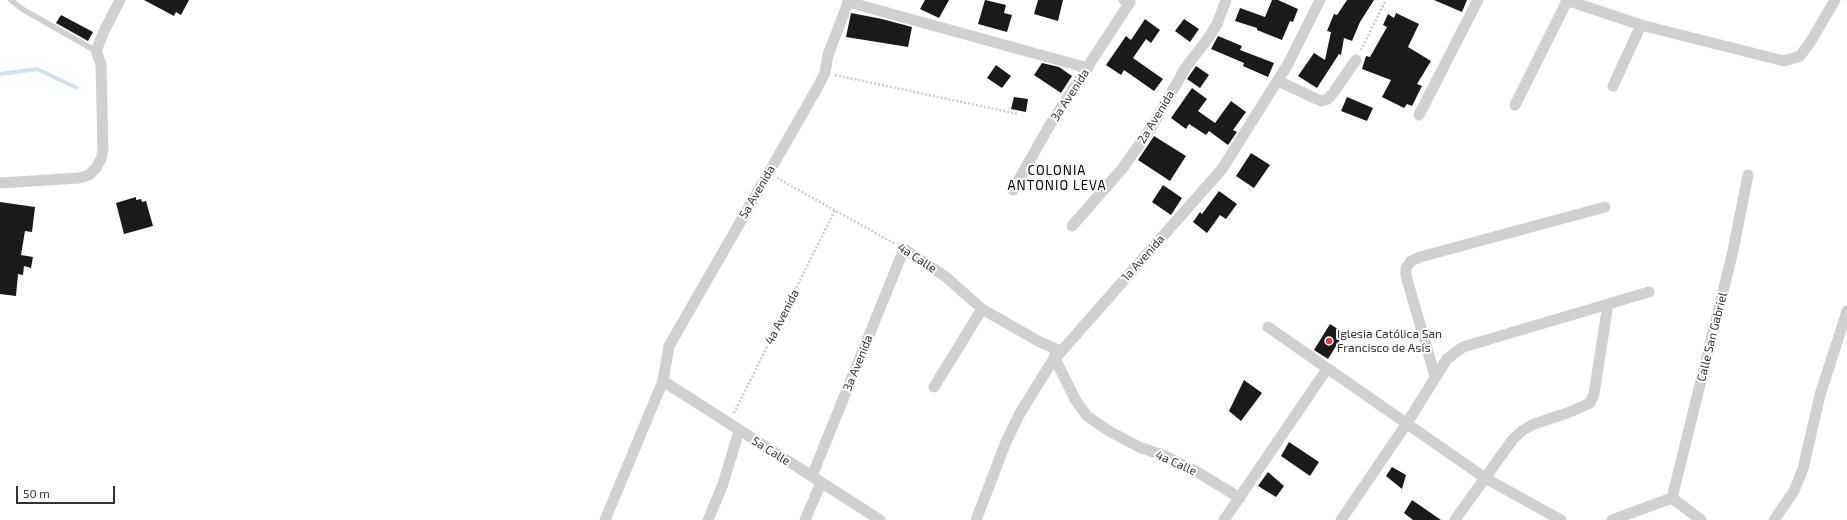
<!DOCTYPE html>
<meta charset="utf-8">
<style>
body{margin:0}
#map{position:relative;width:1847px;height:520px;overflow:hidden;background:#fff;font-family:"Exo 2",sans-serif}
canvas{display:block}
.scale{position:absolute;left:16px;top:486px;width:99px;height:18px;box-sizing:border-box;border:2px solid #333;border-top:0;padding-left:5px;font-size:12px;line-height:14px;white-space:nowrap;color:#333;-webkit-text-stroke:3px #fff;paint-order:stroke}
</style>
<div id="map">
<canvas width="1847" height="520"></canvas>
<div class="scale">50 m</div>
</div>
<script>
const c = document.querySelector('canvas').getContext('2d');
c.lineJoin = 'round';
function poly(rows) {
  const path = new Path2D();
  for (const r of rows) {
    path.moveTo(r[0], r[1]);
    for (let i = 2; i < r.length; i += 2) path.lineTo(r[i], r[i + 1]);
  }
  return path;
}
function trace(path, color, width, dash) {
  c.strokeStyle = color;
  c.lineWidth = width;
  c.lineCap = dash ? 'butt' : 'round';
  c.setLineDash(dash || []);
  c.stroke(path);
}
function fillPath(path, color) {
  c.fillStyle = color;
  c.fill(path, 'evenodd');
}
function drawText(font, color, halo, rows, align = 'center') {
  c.font = font + ' "Exo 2",sans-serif';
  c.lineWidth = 4;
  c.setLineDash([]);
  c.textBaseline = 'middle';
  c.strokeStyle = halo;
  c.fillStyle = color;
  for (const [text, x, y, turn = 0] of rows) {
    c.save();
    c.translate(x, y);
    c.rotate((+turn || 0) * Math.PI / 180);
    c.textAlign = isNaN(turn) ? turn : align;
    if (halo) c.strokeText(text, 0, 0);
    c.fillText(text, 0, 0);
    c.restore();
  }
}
trace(poly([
 [0,74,37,69,77,88]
]), '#cfe2ee', 4);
fillPath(poly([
 [144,0,189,0,181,15,176,12,174,16],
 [925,0,949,0,939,18,920,9],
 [985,0,1006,5,1004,13,1012,15,1007,32,978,24],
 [1038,0,1063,0,1058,21,1034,14],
 [1272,0,1278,0,1298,9,1293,22,1290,21,1282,40,1257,30,1257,28,1235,21,1240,8,1265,17],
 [1347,0,1374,0,1360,22,1352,41,1344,38,1341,55,1339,54,1317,88,1298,76,1314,53,1325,60,1331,32,1327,31,1334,14,1337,15],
 [1434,0,1467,0,1462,12],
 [851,13,882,19,912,27,908,47,846,37],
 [1396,13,1419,24,1408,47,1431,61,1417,84,1422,86,1412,106,1407,104,1404,108,1382,97,1391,80,1362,69,1366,56,1370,57,1387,27,1383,25,1388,14,1394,18],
 [61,15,93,32,88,41,56,23],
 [1145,19,1160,30,1151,43,1146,39,1133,58,1163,79,1154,91,1124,70,1121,75,1106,65,1126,36,1131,40],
 [1184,19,1199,29,1190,42,1175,31],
 [1218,36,1242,46,1240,50,1274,63,1268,77,1243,66,1244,63,1211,49],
 [1042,63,1059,67,1072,76,1061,93,1034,75],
 [996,65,1011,76,1002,88,987,78],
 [1196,66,1209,75,1200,88,1187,79],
 [1192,88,1207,99,1198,111,1215,123,1231,101,1246,112,1233,130,1237,132,1228,145,1209,131,1206,135,1189,124,1186,129,1171,118],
 [1014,97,1028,99,1026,112,1011,109],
 [1347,97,1373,108,1367,121,1341,111],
 [1154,136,1186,156,1170,181,1138,160],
 [1251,153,1270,165,1254,188,1236,176],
 [1163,185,1182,198,1171,215,1152,202],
 [1219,191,1237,204,1226,219,1220,215,1207,233,1193,222,1200,212,1202,214],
 [136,197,136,200,141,199,142,202,146,201,153,226,124,234,116,203],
 [0,202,35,207,32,232,25,231,21,255,33,257,31,268,24,266,23,275,18,274,16,296,0,294],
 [1330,324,1344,333,1328,359,1314,350],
 [1244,380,1262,393,1241,421,1229,411],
 [1289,442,1319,462,1310,476,1281,456],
 [1392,467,1406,475,1402,489,1386,476],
 [1268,472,1284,486,1276,497,1258,486],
 [1412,500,1441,520,1413,520,1404,513]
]), '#1a1a1a');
trace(poly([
 [1361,50,1386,0],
 [835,75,1018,114],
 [777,178,895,244],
 [734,413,835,210]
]), '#cdcdcd', 2.5, [2, 2]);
trace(poly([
 [11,0,22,9,96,51]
]), '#d0d0d0', 5.5);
trace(poly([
 [1566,0,1641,25,1784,61,1800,56,1811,41,1835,0],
 [848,2,1088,68],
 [1278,81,1321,101,1328,99,1333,93,1356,60],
 [1613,86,1641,25],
 [1515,105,1567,1],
 [1419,115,1478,0],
 [0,183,79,178,89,175,96,168,101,159,103,150,101,64,96,51,104,31,120,0],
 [1013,190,1051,123,1130,2,1124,0],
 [1072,226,1122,169,1151,128,1186,67,1209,37,1217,24,1226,0],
 [1268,327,1485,478,1561,520],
 [1054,357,1076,401,1087,416,1109,431,1139,447,1165,456,1199,473,1240,498],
 [1435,376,1406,276,1406,268,1411,261,1420,257,1605,207],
 [663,381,880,520],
 [934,387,982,309],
 [812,476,904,249,946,277,982,309,1038,341,1060,351],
 [1672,498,1733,251,1748,175],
 [605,520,663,381,669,346,815,92,825,73,828,55,849,0],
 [708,520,723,484,739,431],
 [805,520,821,483],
 [976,520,1006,442,1019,415,1051,363,1222,169,1288,64,1320,0],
 [1224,520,1327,369],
 [1341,520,1407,423,1447,359,1463,347,1649,292],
 [1455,520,1513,439,1523,430,1534,424,1570,412,1590,403,1594,394,1608,304],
 [1612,520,1672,498,1701,520],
 [1774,520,1794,491,1803,469,1820,395,1847,311]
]), '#d0d0d0', 11);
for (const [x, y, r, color] of [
 [1329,341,4,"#e63946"]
]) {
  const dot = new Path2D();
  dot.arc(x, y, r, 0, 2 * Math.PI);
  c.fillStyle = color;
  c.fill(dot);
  trace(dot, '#fff', 1.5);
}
drawText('12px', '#333', '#fff', [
 ["3a Avenida",1070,95,-57],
 ["2a Avenida",1156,117,-59],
 ["5a Avenida",757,192,-60],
 ["4a Calle",917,258,33],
 ["1a Avenida",1143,258,-48],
 ["4a Avenida",782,317,-63],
 ["Calle San Gabriel",1712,337,-76],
 ["3a Avenida",858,363,-68],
 ["5a Calle",771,451,32],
 ["4a Calle",1176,463,24]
]);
drawText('12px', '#333', '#fff', [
 ["Iglesia Católica San",1337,334],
 ["Francisco de Asís",1337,348]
], 'left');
c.letterSpacing = '1px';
drawText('13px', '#000', '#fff', [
 ["COLONIA",1057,171],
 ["ANTONIO LEVA",1057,186]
]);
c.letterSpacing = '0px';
</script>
